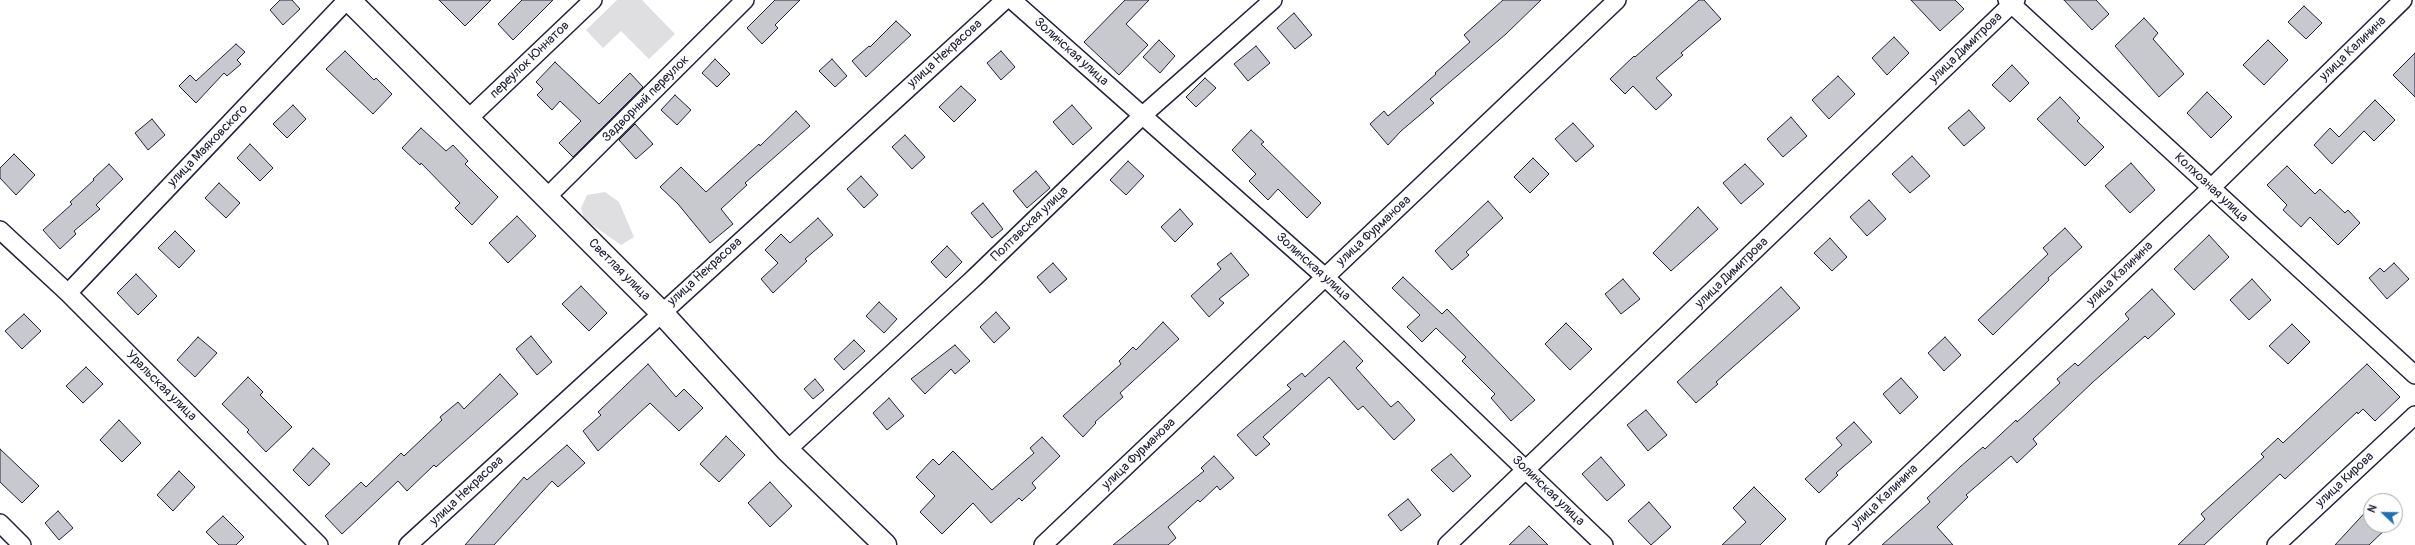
<!DOCTYPE html>
<meta charset="utf-8">
<style>
body{margin:0}
#map{position:relative;width:2415px;height:545px;overflow:hidden;background:#fff;font-family:Pangolin,sans-serif}
canvas{display:block}
.north{position:absolute;left:2363px;top:493px;width:40px;height:40px;box-sizing:border-box;background:#fff;border:1px solid #a7a7b1;border-radius:50%;rotate:292deg;font-size:11px;font-weight:700;line-height:16px;text-align:center;color:#22223b}
.north::after{content:'';display:block;margin:auto;width:14px;height:18px;background:#1f6fb2;clip-path:polygon(50% 0,100% 100%,50% 72%,0 100%)}
</style>
<div id="map">
<canvas width="2415" height="545"></canvas>
<div class="north">N</div>
</div>
<script>
const c = document.querySelector('canvas').getContext('2d');
c.lineJoin = 'round';
function fillPath(path, color) {
  c.fillStyle = color;
  c.fill(path, 'evenodd');
}
function poly(rows) {
  const path = new Path2D();
  for (const r of rows) {
    path.moveTo(r[0], r[1]);
    for (let i = 2; i < r.length; i += 2) path.lineTo(r[i], r[i + 1]);
  }
  return path;
}
function trace(path, color, width, dash) {
  c.strokeStyle = color;
  c.lineWidth = width;
  c.lineCap = dash ? 'butt' : 'round';
  c.setLineDash(dash || []);
  c.stroke(path);
}
function drawText(font, color, halo, rows, align = 'center') {
  c.font = font + ' Pangolin,sans-serif';
  c.lineWidth = 3;
  c.setLineDash([]);
  c.textBaseline = 'middle';
  c.strokeStyle = halo;
  c.fillStyle = color;
  for (const [text, x, y, turn = 0] of rows) {
    c.save();
    c.translate(x, y);
    c.rotate((+turn || 0) * Math.PI / 180);
    c.textAlign = isNaN(turn) ? turn : align;
    if (halo) c.strokeText(text, 0, 0);
    c.fillText(text, 0, 0);
    c.restore();
  }
}
fillPath(poly([
 [617,0,642,0,675,34,649,59,621,31,603,48,586,30],
 [605,192,619,202,634,237,621,245,584,219,581,208,587,195]
]), '#dfdfe2');
const building = poly([
 [280,0,292,0,300,9,283,25,270,10,280,0],
 [439,0,491,0,465,26,439,0],
 [522,0,553,0,513,40,498,24,522,0],
 [775,0,800,0,775,25,778,28,762,44,747,28,775,0],
 [1125,0,1149,0,1126,24,1148,45,1119,75,1084,42,1125,0],
 [1503,0,1541,0,1506,34,1430,99,1434,103,1401,131,1388,145,1370,124,1384,111,1388,116,1436,74,1435,73,1470,42,1464,35,1503,0],
 [1699,0,1704,0,1721,19,1681,53,1683,55,1656,78,1672,95,1656,110,1633,86,1625,94,1610,79,1634,56,1635,57,1699,0],
 [1911,0,1955,0,1964,9,1940,31,1911,0],
 [2064,0,2096,0,2109,14,2092,30,2064,0],
 [2304,6,2322,23,2306,39,2288,22,2304,6],
 [1294,13,1312,35,1295,49,1277,28,1294,13],
 [2144,18,2158,33,2153,39,2184,74,2159,97,2115,46,2144,18],
 [896,21,911,35,866,77,852,61,869,46,870,47,896,21],
 [1894,37,1909,53,1887,75,1872,58,1894,37],
 [1159,40,1175,56,1160,73,1143,57,1159,40],
 [2268,40,2288,60,2264,85,2243,65,2268,40],
 [236,44,245,52,237,60,241,64,227,76,224,73,196,103,179,86,190,75,196,81,236,44],
 [1256,46,1270,63,1248,81,1234,64,1256,46],
 [345,51,374,80,376,78,392,94,373,114,326,69,345,51],
 [1001,51,1015,67,1001,80,987,63,1001,51],
 [2415,53,2415,97,2393,75,2415,53],
 [715,59,730,74,717,87,702,73,715,59],
 [832,59,847,76,835,87,819,71,832,59],
 [555,62,599,104,630,73,643,87,573,157,559,143,581,121,560,101,552,110,537,95,543,89,536,82,555,62],
 [2012,65,2029,83,2010,102,1992,85,2012,65],
 [1838,76,1855,94,1829,119,1812,100,1838,76],
 [1205,78,1216,88,1196,107,1186,97,1205,78],
 [961,86,976,100,954,122,939,107,961,86],
 [2207,92,2232,117,2211,138,2187,113,2207,92],
 [675,95,691,110,677,125,661,110,675,95],
 [2060,97,2080,118,2077,121,2104,147,2085,166,2037,119,2060,97],
 [2375,100,2395,120,2374,141,2364,131,2332,164,2314,145,2330,128,2339,137,2375,100],
 [293,105,306,119,287,138,273,124,293,105],
 [1072,105,1092,128,1073,145,1053,122,1072,105],
 [1969,110,1985,128,1964,146,1948,128,1969,110],
 [796,111,810,126,745,183,747,185,721,209,733,224,710,243,678,204,660,187,681,167,706,192,759,144,760,146,796,111],
 [1791,117,1807,136,1783,157,1767,139,1791,117],
 [152,119,165,135,148,150,135,133,152,119],
 [1573,123,1594,146,1576,162,1555,139,1573,123],
 [635,124,653,144,636,159,619,140,635,124],
 [421,128,446,151,453,145,468,161,465,164,498,197,472,225,455,208,460,203,421,163,420,165,402,148,421,128],
 [1251,130,1264,142,1261,144,1321,203,1307,218,1278,189,1268,200,1249,181,1256,174,1232,150,1251,130],
 [905,135,925,157,912,169,892,147,905,135],
 [250,144,273,168,260,181,237,158,250,144],
 [14,154,35,175,16,195,0,178,0,168,14,154],
 [1912,156,1930,176,1910,193,1892,174,1912,156],
 [1533,158,1549,174,1530,193,1514,177,1533,158],
 [1128,161,1144,176,1126,195,1110,180,1128,161],
 [2131,163,2155,190,2130,213,2105,186,2131,163],
 [109,164,123,179,96,205,100,209,74,231,76,234,60,249,43,230,72,204,70,202,94,180,93,179,109,164],
 [1745,164,1764,184,1741,204,1723,183,1745,164],
 [2287,166,2315,194,2320,189,2345,213,2348,210,2360,223,2338,245,2310,217,2301,227,2283,210,2287,205,2267,185,2287,166],
 [1036,171,1050,188,1027,208,1013,191,1036,171],
 [861,176,878,195,864,208,847,189,861,176],
 [219,183,240,203,226,218,205,198,219,183],
 [1869,200,1886,219,1867,236,1850,217,1869,200],
 [1488,201,1503,218,1466,252,1469,255,1452,270,1435,251,1488,201],
 [983,203,1003,229,992,238,971,213,983,203],
 [1698,207,1718,229,1671,271,1653,253,1698,207],
 [1180,209,1193,224,1175,242,1161,227,1180,209],
 [517,216,536,236,508,263,489,243,517,216],
 [818,218,833,235,805,259,807,261,773,293,761,279,778,263,765,250,781,234,790,243,818,218],
 [2065,228,2082,247,2048,278,2049,280,1993,335,1978,320,2048,254,2043,248,2065,228],
 [175,231,195,251,179,268,158,248,175,231],
 [2209,235,2229,257,2194,290,2174,269,2209,235],
 [1830,238,1847,257,1832,271,1814,253,1830,238],
 [947,246,962,262,946,278,931,262,947,246],
 [1231,253,1249,275,1219,299,1224,303,1209,317,1191,296,1221,269,1217,264,1231,253],
 [1053,263,1067,279,1050,293,1037,277,1053,263],
 [2394,263,2409,279,2387,299,2369,278,2380,268,2384,272,2394,263],
 [136,274,157,296,138,315,117,293,136,274],
 [1403,277,1442,314,1447,309,1535,400,1511,421,1491,398,1495,394,1462,361,1466,357,1436,328,1422,342,1407,327,1420,315,1392,288,1403,277],
 [1623,279,1640,299,1621,314,1605,294,1623,279],
 [2252,279,2271,300,2249,320,2230,300,2252,279],
 [581,286,607,313,589,331,562,304,581,286],
 [1781,287,1800,308,1716,382,1718,384,1696,403,1677,382,1781,287],
 [2152,289,2175,314,2148,339,2145,336,2093,382,2033,439,2037,444,2017,463,2011,456,1966,495,1968,497,1937,527,1953,545,1882,545,1930,502,1927,498,1960,467,1983,447,1985,449,2016,420,2017,422,2060,383,2057,379,2075,363,2078,366,2129,319,2125,314,2152,289],
 [879,302,897,319,884,333,866,316,879,302],
 [996,312,1010,328,994,343,980,327,996,312],
 [24,314,41,331,22,349,5,331,24,314],
 [1163,322,1179,339,1120,393,1123,397,1095,422,1096,423,1083,437,1063,416,1121,364,1119,361,1133,347,1136,350,1163,322],
 [1566,323,1592,349,1570,370,1545,344,1566,323],
 [2292,324,2310,342,2288,364,2269,346,2292,324],
 [531,336,552,362,537,375,516,349,531,336],
 [198,337,217,353,195,377,177,360,198,337],
 [1945,337,1961,355,1944,371,1928,353,1945,337],
 [854,340,865,351,844,370,834,359,854,340],
 [1344,341,1363,361,1356,368,1391,407,1398,401,1415,420,1394,440,1363,406,1358,410,1329,377,1263,437,1270,444,1256,456,1237,435,1291,389,1287,385,1302,373,1305,377,1344,341],
 [955,345,970,361,955,374,951,369,925,394,911,379,955,345],
 [648,364,676,397,684,389,703,408,679,431,650,403,598,451,583,431,601,415,598,412,648,364],
 [2367,364,2400,397,2375,421,2363,409,2358,414,2357,412,2285,479,2280,474,2204,545,2178,545,2205,519,2201,514,2264,457,2261,454,2278,438,2283,443,2367,364],
 [86,367,103,384,83,403,66,386,86,367],
 [500,374,518,394,436,467,434,465,407,491,398,481,342,534,325,516,361,482,366,487,401,453,404,456,442,420,440,417,458,402,464,409,500,374],
 [248,377,263,392,260,395,292,427,266,452,247,432,249,430,222,404,248,377],
 [1901,378,1918,397,1900,414,1883,394,1901,378],
 [815,379,824,390,813,399,804,389,815,379],
 [889,398,904,416,887,430,873,413,889,398],
 [1646,410,1667,435,1648,451,1627,425,1646,410],
 [119,420,141,443,122,462,100,440,119,420],
 [1854,422,1872,442,1836,473,1838,475,1819,493,1805,479,1842,445,1836,438,1854,422],
 [726,436,745,455,719,482,700,464,726,436],
 [1042,437,1060,456,1032,483,1036,488,1022,501,1019,498,991,523,973,503,942,534,920,512,935,496,916,477,933,459,939,465,953,451,992,490,1034,453,1030,448,1042,437],
 [567,445,585,463,558,487,552,481,494,545,465,545,524,477,527,480,567,445],
 [313,448,330,464,309,486,293,470,313,448],
 [0,449,39,486,22,503,0,482,0,449],
 [1451,454,1471,476,1453,492,1431,470,1451,454],
 [1214,456,1234,478,1220,490,1217,486,1200,502,1198,500,1168,527,1176,538,1168,545,1113,545,1204,471,1201,468,1214,456],
 [1601,457,1625,485,1607,501,1582,474,1601,457],
 [179,471,195,487,173,511,157,495,179,471],
 [770,482,792,506,770,527,748,503,770,482],
 [1754,487,1786,519,1760,545,1722,545,1746,522,1733,508,1754,487],
 [1408,499,1421,515,1401,531,1388,515,1408,499],
 [1649,502,1671,527,1651,545,1628,521,1649,502],
 [2371,506,2371,525,2390,525,2369,545,2335,545,2371,506],
 [58,511,73,528,59,540,45,523,58,511],
 [223,516,244,537,236,545,219,545,206,532,223,516],
 [1529,526,1548,545,1509,545,1529,526]
]);
fillPath(building, '#c8c8cf');
trace(building, '#22223b', 1);
const minor = poly([
 [1012,0,1325,277,1604,545],
 [2007,0,2415,375],
 [468,119,593,0],
 [546,198,745,0],
 [0,230,68,293,319,545],
 [68,293,347,0],
 [787,450,974,278,1143,115,1273,0],
 [0,523,22,545],
 [408,545,1005,0],
 [1043,545,1617,0],
 [1447,545,2016,0],
 [1835,545,2211,188,2403,0],
 [2276,545,2415,415]
]);
const secondary = poly([
 [349,0,661,312,787,450,885,545]
]);
trace(minor, '#22223b', 20);
trace(secondary, '#22223b', 25);
trace(minor, '#fff', 17);
trace(secondary, '#fff', 22);
drawText('13px', '#22223b', '#fff', [
 ["улица Димитрова",1966,48,-44],
 ["улица Калинина",2353,49,-44],
 ["Золинская улица",1071,52,42],
 ["улица Некрасова",945,54,-42],
 ["переулок Юннатов",530,60,-44],
 ["Задворный переулок",646,99,-45],
 ["улица Маяковского",208,146,-46],
 ["Колхозная улица",2211,188,43],
 ["Полтавская улица",1030,224,-44],
 ["улица Фурманова",1374,231,-43],
 ["Золинская улица",1313,267,42],
 ["Светлая улица",619,270,45],
 ["улица Некрасова",705,272,-42],
 ["улица Димитрова",1732,273,-44],
 ["улица Калинина",2120,274,-44],
 ["Уральская улица",161,386,45],
 ["улица Фурманова",1139,454,-44],
 ["улица Кирова",2345,480,-43],
 ["улица Некрасова",467,491,-43],
 ["Золинская улица",1548,491,44],
 ["улица Калинина",1885,497,-44]
]);
</script>
